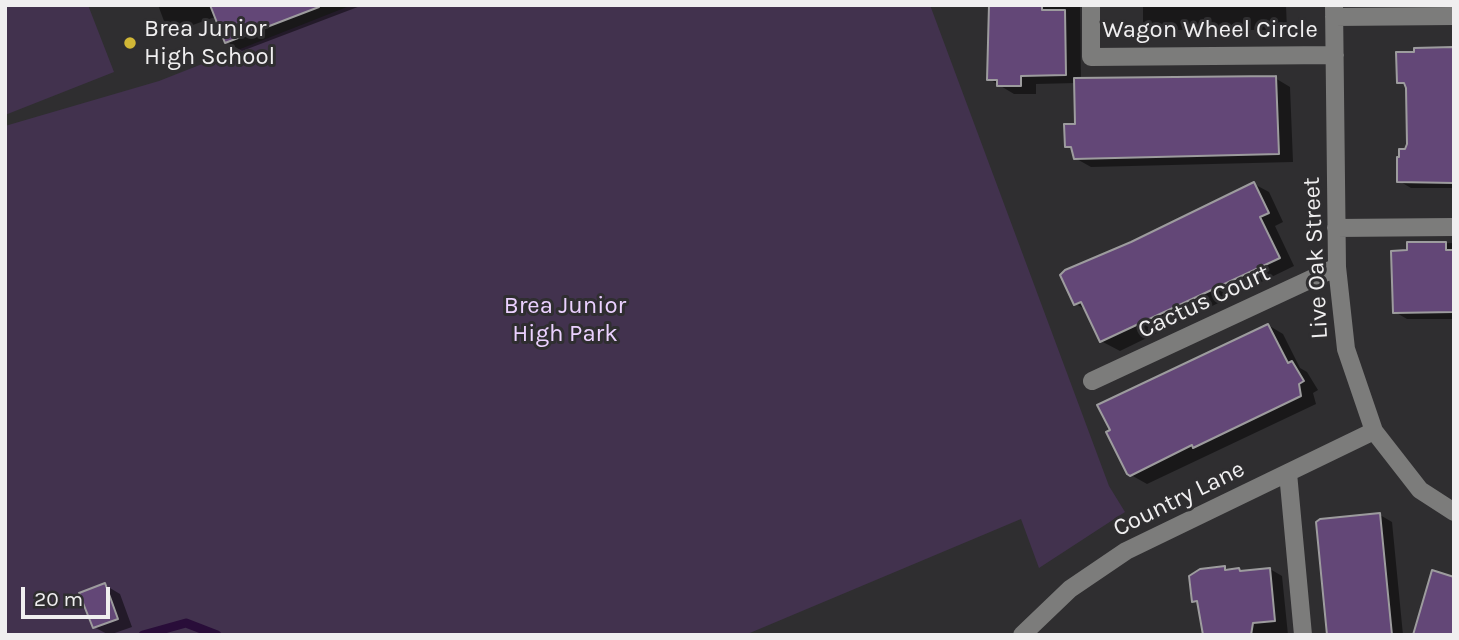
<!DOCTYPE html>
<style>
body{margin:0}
#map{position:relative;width:1459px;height:640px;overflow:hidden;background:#2f2e30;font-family:Karla,sans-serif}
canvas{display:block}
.frame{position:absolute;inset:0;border:7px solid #f0eff0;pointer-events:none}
.scale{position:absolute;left:21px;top:587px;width:89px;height:32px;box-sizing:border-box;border:4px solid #f0eff0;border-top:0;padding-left:9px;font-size:21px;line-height:24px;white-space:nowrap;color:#f0eff0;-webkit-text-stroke:5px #2f2e30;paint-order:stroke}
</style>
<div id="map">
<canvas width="1459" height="640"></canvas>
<div class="frame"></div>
<div class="scale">20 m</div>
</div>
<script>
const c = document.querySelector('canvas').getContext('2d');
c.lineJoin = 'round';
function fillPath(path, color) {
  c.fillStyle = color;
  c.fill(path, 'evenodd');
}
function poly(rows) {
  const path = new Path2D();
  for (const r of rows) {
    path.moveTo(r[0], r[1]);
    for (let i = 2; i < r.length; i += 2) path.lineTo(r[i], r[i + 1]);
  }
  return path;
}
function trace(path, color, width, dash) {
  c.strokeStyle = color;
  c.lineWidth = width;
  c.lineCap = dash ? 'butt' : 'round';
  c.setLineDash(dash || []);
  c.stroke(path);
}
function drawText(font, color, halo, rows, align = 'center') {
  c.font = font + ' Karla,sans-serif';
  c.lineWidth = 6;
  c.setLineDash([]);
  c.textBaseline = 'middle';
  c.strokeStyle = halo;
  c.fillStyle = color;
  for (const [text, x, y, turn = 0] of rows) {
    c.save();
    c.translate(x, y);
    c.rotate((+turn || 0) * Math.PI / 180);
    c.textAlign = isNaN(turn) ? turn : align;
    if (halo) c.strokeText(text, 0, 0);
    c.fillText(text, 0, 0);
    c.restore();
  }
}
fillPath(poly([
 [5,5,88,5,114,72,5,115],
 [352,5,930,5,1109,486,1125,512,1039,568,1021,519,745,635,5,635,5,126,159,81]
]), '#42324e');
fillPath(poly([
 [158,5,363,5,242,51,227,42,215,17,179,30,164,21],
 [990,5,1080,5,1081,80,1275,78,1290,87,1293,162,1091,167,1075,158,1074,150,1067,146,1077,125,1076,83,1036,84,1036,94,1014,94,989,79],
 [1143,5,1286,5,1287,30,1156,30,1143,23],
 [1453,49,1454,188,1411,188,1399,181,1407,151,1408,87,1399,82],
 [1254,184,1269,192,1283,222,1275,226,1294,266,1120,351,1101,341,1086,310,1076,304,1132,244],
 [1454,243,1454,319,1407,319,1395,312,1409,244],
 [1268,325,1283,334,1300,368,1307,372,1318,390,1313,393,1316,404,1147,484,1131,475],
 [1380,515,1392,522,1403,635,1329,635],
 [1225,568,1243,572,1270,569,1282,576,1288,635,1203,635,1199,604,1193,601],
 [105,585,120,594,132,627,109,635,94,627]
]), '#0007');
trace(poly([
 [143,635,186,623,217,635]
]), '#290d39', 9);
const building = poly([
 [210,5,318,5,319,7,225,43,210,5],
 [989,5,1042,5,1042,10,1065,10,1066,75,1021,76,1021,86,997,86,997,80,987,80,989,5],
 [1453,47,1454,183,1397,182,1397,157,1399,157,1399,149,1405,149,1407,144,1406,88,1404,83,1397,83,1396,52,1414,52,1414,48,1453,47],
 [1276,76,1279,154,1074,159,1071,147,1065,147,1064,124,1075,124,1074,78,1276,76],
 [1254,182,1269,213,1260,217,1280,258,1100,342,1081,302,1074,305,1060,275,1065,270,1131,242,1254,182],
 [1407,242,1446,242,1446,250,1454,250,1454,312,1393,313,1391,251,1407,250,1407,242],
 [1268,324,1288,363,1292,361,1304,381,1299,384,1301,396,1193,448,1192,445,1130,476,1127,474,1106,432,1110,430,1097,405,1268,324],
 [1380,513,1392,635,1327,635,1316,522,1320,519,1380,513],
 [1225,566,1225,570,1239,568,1240,571,1270,568,1275,621,1253,623,1251,635,1203,635,1197,601,1192,602,1189,576,1200,569,1225,566],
 [1432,570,1454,577,1454,635,1413,635,1432,570],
 [105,583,118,619,93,628,79,593,105,583]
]);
fillPath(building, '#634777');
trace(building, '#9d9c9e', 2);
trace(poly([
 [1091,5,1091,57,1335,55],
 [1334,5,1337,267,1346,349,1374,431,1420,490,1454,512],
 [1334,17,1454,16],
 [1336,228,1454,227],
 [1092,381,1337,267],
 [1288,473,1303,635],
 [1022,635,1070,589,1126,551,1374,431]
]), '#7c7c7b', 18);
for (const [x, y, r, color] of [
 [130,43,7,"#d1b736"]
]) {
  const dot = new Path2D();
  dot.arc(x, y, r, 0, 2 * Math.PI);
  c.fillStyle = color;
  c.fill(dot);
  trace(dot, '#2f2e30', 2.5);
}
drawText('24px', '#f0eff0', '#2f2e30', [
 ["Brea Junior",144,29],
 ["High School",144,57]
], 'left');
drawText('24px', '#f0eff0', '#2f2e30', [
 ["Wagon Wheel Circle",1210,30],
 ["Live Oak Street",1316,258,-93],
 ["Cactus Court",1204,302,-25],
 ["Country Lane",1179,499,-26]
]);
drawText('24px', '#ebd1ff', '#2f2e30', [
 ["Brea Junior",565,306],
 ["High Park",565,334]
]);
</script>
